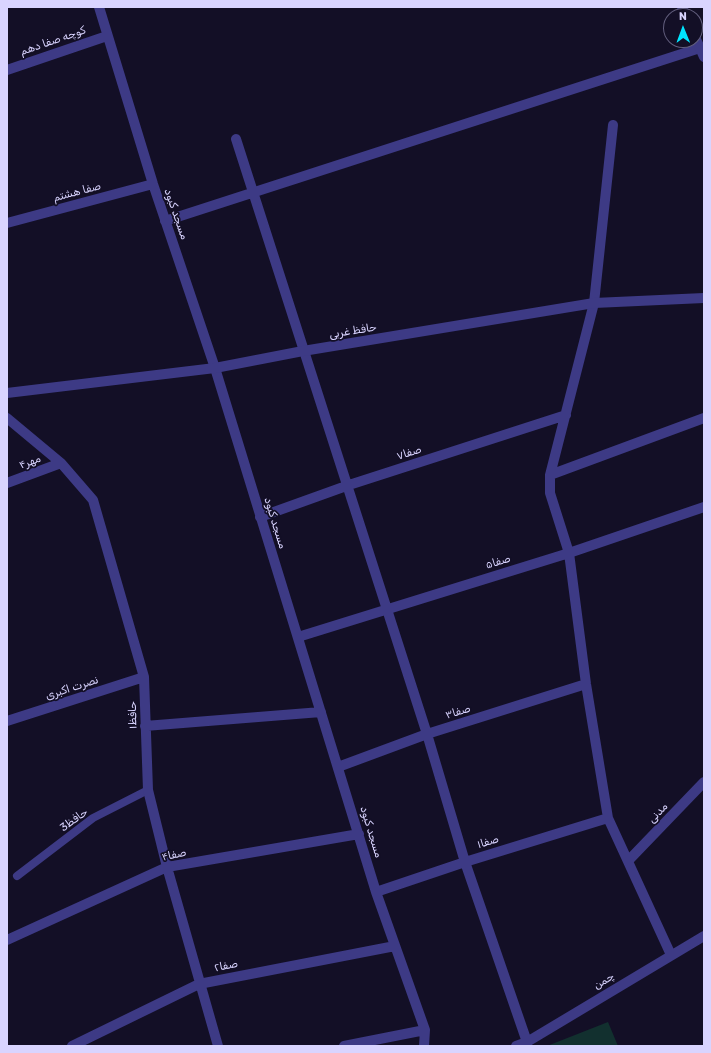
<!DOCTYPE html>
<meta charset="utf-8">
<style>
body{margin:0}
#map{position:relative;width:711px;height:1053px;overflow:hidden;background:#130f26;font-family:Rubik,sans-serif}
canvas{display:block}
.frame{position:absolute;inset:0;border:8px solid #d9d4ff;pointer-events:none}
.north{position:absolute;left:663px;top:8px;width:40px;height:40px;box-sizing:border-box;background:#130f26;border:1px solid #625e7d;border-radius:50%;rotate:359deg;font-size:11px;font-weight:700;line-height:16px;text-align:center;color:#d9d4ff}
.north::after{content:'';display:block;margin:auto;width:14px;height:18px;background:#00e5ff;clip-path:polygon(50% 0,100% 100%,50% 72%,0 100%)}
</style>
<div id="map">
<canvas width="711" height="1053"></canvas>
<div class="frame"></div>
<div class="north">N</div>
</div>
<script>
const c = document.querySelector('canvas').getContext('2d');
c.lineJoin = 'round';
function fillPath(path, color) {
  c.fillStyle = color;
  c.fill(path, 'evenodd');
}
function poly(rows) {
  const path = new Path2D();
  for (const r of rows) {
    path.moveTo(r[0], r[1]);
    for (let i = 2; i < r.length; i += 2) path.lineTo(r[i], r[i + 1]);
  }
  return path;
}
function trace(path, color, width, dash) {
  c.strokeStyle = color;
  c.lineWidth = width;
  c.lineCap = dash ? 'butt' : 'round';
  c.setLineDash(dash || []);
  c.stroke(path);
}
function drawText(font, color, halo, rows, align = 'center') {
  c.font = font + ' Rubik,"Noto Naskh Arabic",sans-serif';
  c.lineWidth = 3.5;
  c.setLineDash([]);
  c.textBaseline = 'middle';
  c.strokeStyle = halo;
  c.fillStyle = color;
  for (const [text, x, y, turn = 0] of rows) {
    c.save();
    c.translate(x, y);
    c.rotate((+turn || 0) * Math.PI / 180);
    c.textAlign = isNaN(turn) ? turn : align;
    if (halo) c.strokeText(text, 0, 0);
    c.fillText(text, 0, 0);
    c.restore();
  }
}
fillPath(poly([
 [608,1022,618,1046,547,1046]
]), '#12302f');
trace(poly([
 [17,876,93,818,148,790]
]), '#3d3a85', 8);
trace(poly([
 [99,7,153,184,215,368,376,892,425,1030,424,1046],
 [7,70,107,36],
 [613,125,594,303,550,475,550,493,569,553,586,684,608,818,671,955],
 [236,139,427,734,465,862,527,1042],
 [165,221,700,48],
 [7,223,153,184],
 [7,418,61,463,93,500,144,677,148,790,167,867,218,1046],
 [550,475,704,418],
 [7,483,61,463],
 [260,517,349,485,566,415],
 [298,637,569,553,704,507],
 [7,721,144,677],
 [145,726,321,712],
 [338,767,427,734,586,684],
 [628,861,704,782],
 [376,892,465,862,608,818],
 [7,940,167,867,359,834],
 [72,1046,199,984,395,946],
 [344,1046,425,1030],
 [516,1046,527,1042,704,936]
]), '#3d3a85', 10);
trace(poly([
 [682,7,686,16],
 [695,37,704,57],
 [7,393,215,368,303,351,594,303,704,298]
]), '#3d3a85', 10);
drawText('11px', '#d9d4ff', '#130f26', [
 ["کوچه صفا دهم",53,41,-19],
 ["صفا هشتم",77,192,-15],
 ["مسجد کبود",176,214,71],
 ["حافظ غربی",353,331,-9],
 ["صفا۷",409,453,-18],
 ["مهر۴",30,462,-20],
 ["مسجد کبود",275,523,73],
 ["صفا۵",498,562,-17],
 ["نصرت اکبری",72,688,-18],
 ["صفا۳",458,712,-17],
 ["حافظ۱",133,715,-91],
 ["مدنی",658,813,-46],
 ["حافظ3",74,820,-36],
 ["مسجد کبود",371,832,73],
 ["صفا۱",488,842,-17],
 ["صفا۴",174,855,-13],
 ["صفا۲",226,966,-11],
 ["چمن",604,981,-31]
]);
</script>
